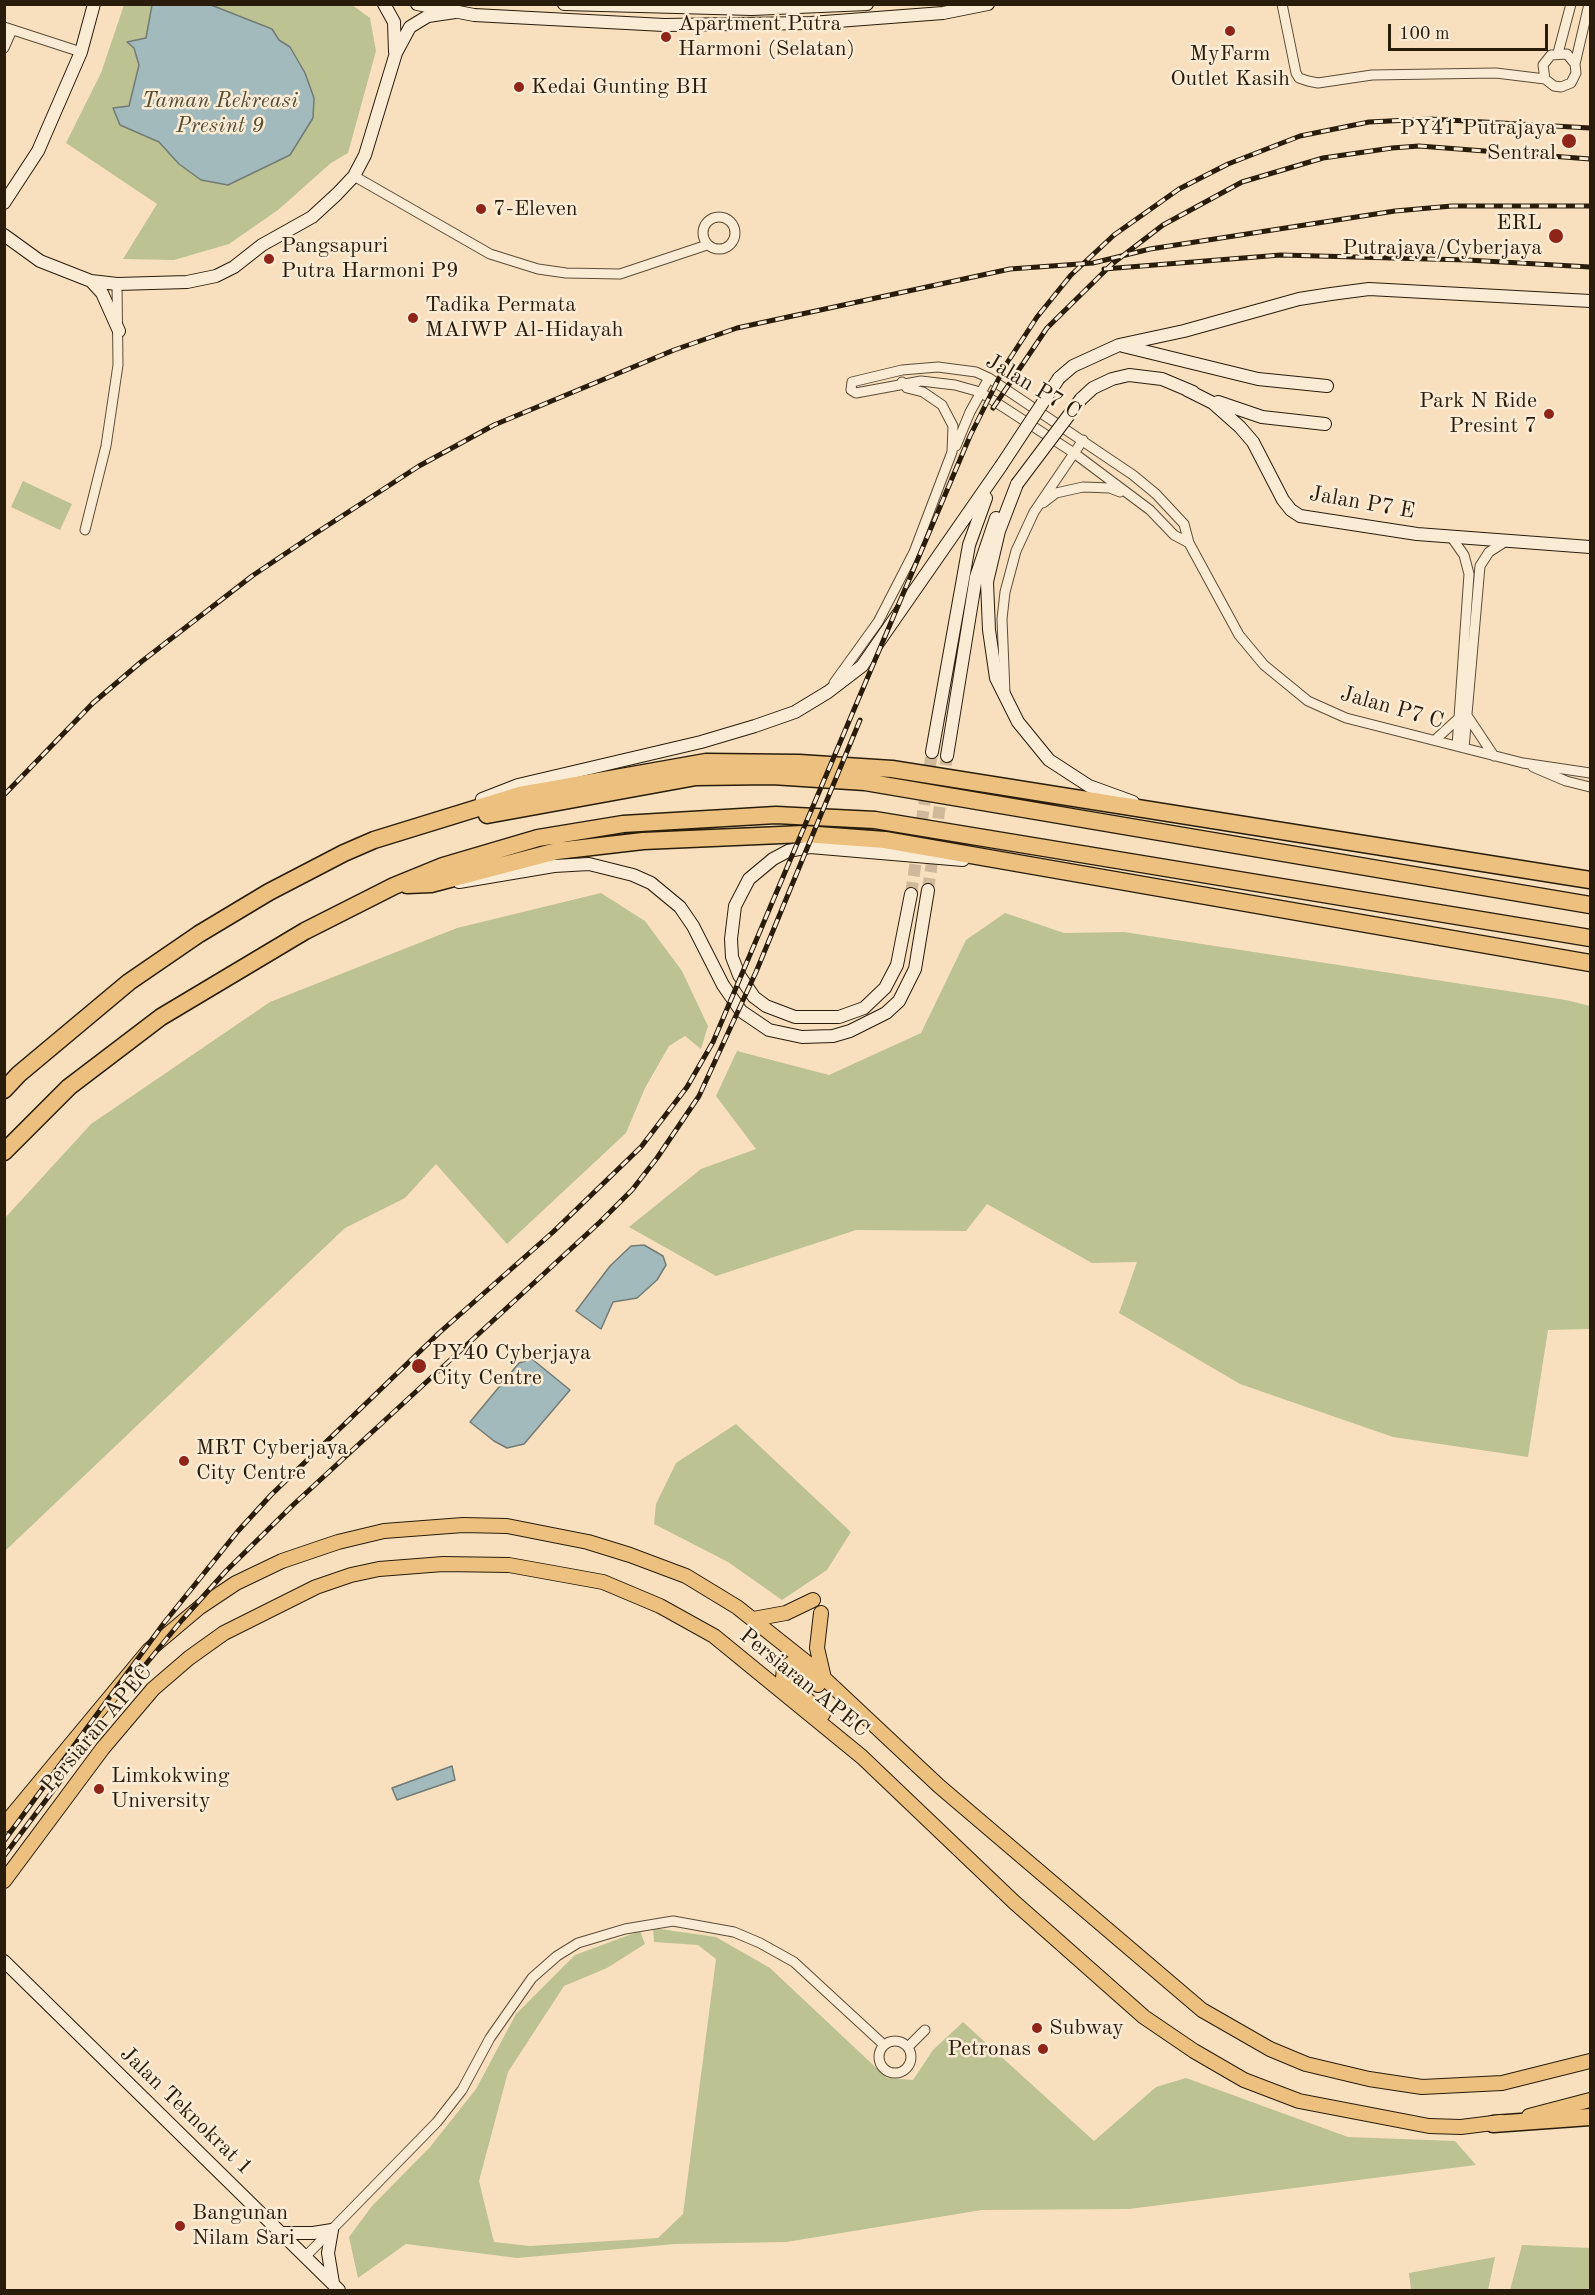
<!DOCTYPE html>
<style>
body{margin:0}
#map{position:relative;width:1595px;height:2295px;overflow:hidden;background:#f8e0be;font-family:"Old Standard TT",serif}
canvas{display:block}
.frame{position:absolute;inset:0;border:6px solid #291c0a;pointer-events:none}
.scale{position:absolute;left:1388px;top:24px;width:160px;height:27px;box-sizing:border-box;border:3px solid #291c0a;border-top:0;padding-left:8px;font-size:18px;line-height:21px;white-space:nowrap;color:#291c0a;-webkit-text-stroke:4px #faebd5;paint-order:stroke}
</style>
<div id="map">
<canvas width="1595" height="2295"></canvas>
<div class="frame"></div>
<div class="scale">100 m</div>
</div>
<script>
const c = document.querySelector('canvas').getContext('2d');
c.lineJoin = 'round';
function fillPath(path, color) {
  c.fillStyle = color;
  c.fill(path, 'evenodd');
}
function poly(rows) {
  const path = new Path2D();
  for (const r of rows) {
    if (r.length === 3) {
      path.moveTo(r[0] + r[2], r[1]);
      path.arc(r[0], r[1], r[2], 0, 2 * Math.PI);
      continue;
    }
    path.moveTo(r[0], r[1]);
    for (let i = 2; i < r.length; i += 2) path.lineTo(r[i], r[i + 1]);
  }
  return path;
}
function trace(path, color, width, dash) {
  c.strokeStyle = color;
  c.lineWidth = width;
  c.lineCap = dash ? 'butt' : 'round';
  c.setLineDash(dash || []);
  c.stroke(path);
}
function drawText(font, color, halo, rows, align = 'center') {
  c.font = font + ' "Old Standard TT",serif';
  c.lineWidth = 5;
  c.setLineDash([]);
  c.textBaseline = 'middle';
  c.strokeStyle = halo;
  c.fillStyle = color;
  for (const [text, x, y, turn = 0] of rows) {
    c.save();
    c.translate(x, y);
    c.rotate((+turn || 0) * Math.PI / 180);
    c.textAlign = isNaN(turn) ? turn : align;
    if (halo) c.strokeText(text, 0, 0);
    c.fillText(text, 0, 0);
    c.restore();
  }
}
fillPath(poly([
 [124,5,352,5,370,18,376,51,348,153,331,163,278,210,229,244,174,260,123,259,157,204,66,143,101,73],
 [23,481,72,504,60,530,11,507],
 [601,893,645,921,682,971,708,1026,701,1049,685,1036,669,1046,645,1088,626,1133,507,1244,436,1164,405,1198,345,1228,5,1551,5,1218,91,1124,270,1002,457,928],
 [1005,913,1064,933,1124,932,1566,1000,1590,1006,1590,1329,1548,1330,1528,1457,1393,1437,1240,1384,1119,1313,1137,1262,1092,1263,987,1204,966,1231,856,1230,716,1276,629,1227,701,1169,756,1149,716,1096,737,1051,829,1075,921,1033,966,940],
 [736,1424,851,1532,827,1570,782,1600,728,1562,654,1524,656,1504,676,1463],
 [653,1928,716,1937,770,1968,887,2078,913,2080,933,2050,963,2022,1094,2141,1156,2087,1186,2078,1348,2137,1455,2141,1476,2165,1129,2209,982,2210,786,2242,675,2244,517,2258,406,2244,358,2278,349,2237,372,2206,430,2147,476,2089,516,2014,575,1955,640,1931,645,1944,607,1968,564,1986,508,2072,479,2181,494,2242,530,2246,658,2238,683,2214,716,1959,698,1945,654,1942],
 [1522,2245,1590,2248,1590,2290,1510,2290],
 [1495,2257,1488,2290,1411,2290,1409,2273]
]), '#bdc292');
const water = poly([
 [152,5,211,5,272,29,279,40,290,47,305,73,314,98,313,118,290,155,228,185,201,180,179,164,159,142,120,125,113,108,129,106,139,65,134,48,127,42,146,38,152,5],
 [644,1245,663,1256,666,1265,657,1280,637,1298,613,1302,601,1329,576,1311,610,1266,631,1246,644,1245],
 [532,1359,570,1390,524,1444,507,1448,494,1441,470,1422,519,1363,532,1359],
 [452,1766,455,1780,397,1800,392,1788,452,1766]
]);
fillPath(water, '#a3babd');
trace(water, '#727b75', 1.5);
trace(poly([
 [928,890,947,756],
 [911,894,932,752]
]), '#cfb99a', 12, [12, 6]);
const street = poly([
 [1282,4,1296,73,1299,78,1308,81,1318,83,1372,75,1496,73,1545,79,1554,86,1561,87,1571,83,1576,73,1575,64,1589,4],
 [4,27,81,52],
 [4,48,12,30],
 [1558,53,1571,4],
 [1545,79,1543,65,1551,55,1567,54,1575,64],
 [354,176,490,254,538,269,566,273,620,274,707,245],
 [719,233,16],
 [956,446,970,412,989,378],
 [1043,503,1056,493,1083,487,1110,488,1120,492],
 [85,530,106,446,118,365,117,284],
 [1452,538,1464,555,1469,574,1457,746],
 [1189,543,1174,535,1150,510,1074,453,980,392,955,385,921,381,856,393,851,390,852,382,902,370,938,367,976,372,989,378,1133,475,1156,494,1184,524,1189,543,1239,635,1264,665,1308,701,1346,718,1523,763,1590,773],
 [834,683,878,622,914,552,952,452,953,426,942,405,923,392,907,388,902,382],
 [1005,693,1002,619,1005,592,1016,551,1034,512,1083,440],
 [1468,717,1494,756],
 [1435,740,1460,717],
 [1464,748,1480,566,1489,552,1503,543],
 [1533,767,1566,781,1590,787],
 [895,2057,16],
 [908,2047,925,2030],
 [306,2256,437,2122,462,2090,490,2038,532,1978,557,1956,578,1943,625,1929,673,1921,734,1932,760,1943,794,1962,884,2045]
]);
const secondary = poly([
 [384,4,394,22,395,52],
 [417,4,474,15,664,25,811,23,943,13,988,4],
 [564,4,752,9,867,4],
 [4,203,38,151,81,52,94,4],
 [4,235,40,261,91,281,117,284,187,282,216,276,234,267,262,245,312,217,337,194,354,176,365,155,396,53,410,27,428,16,455,12],
 [91,281,102,293,119,331],
 [1123,346,1258,379,1327,386],
 [1059,378,1073,366,1119,345,1184,331,1299,299,1331,294,1369,289,1590,301],
 [1187,390,1213,403,1240,427,1253,442,1283,500,1291,510,1300,516,1417,534,1590,547],
 [1081,399,1093,388,1112,379,1129,375,1162,379,1193,392],
 [1218,402,1262,417,1325,424],
 [1017,484,999,531,987,582,989,630,996,678,1018,722,1049,760,1089,786,1133,802],
 [932,752,969,545,986,498],
 [947,756,976,577,996,518],
 [482,799,518,785,701,742,755,726,795,712,828,692,862,666,1001,466],
 [459,882,554,866,589,864,633,875,651,883,680,907,693,926,723,985,741,1011,769,1030,802,1037,833,1036,850,1031,886,1013,899,1001,915,969,928,890],
 [911,894,897,965,885,988,864,1008,839,1017,795,1017,766,1006,754,997,739,975,732,957,731,939,735,906,749,879,773,859,788,851,810,847,963,860],
 [4,1961,339,2290],
 [282,2233,313,2233,332,2230,328,2253,333,2283]
]);
const primary = poly([
 [821,1613,817,1648,824,1678],
 [753,1619,786,1613,813,1600],
 [818,1685,790,1664,784,1668,783,1678,823,1714],
 [4,1825,149,1650,200,1607,236,1583,282,1561,338,1542,384,1531,463,1525,507,1526,588,1542,630,1555,686,1576,737,1607,810,1665,939,1786,1202,2010,1270,2049,1306,2064,1369,2079,1422,2087,1502,2083,1590,2061],
 [4,1881,103,1748,153,1689,189,1658,224,1633,316,1587,351,1575,379,1569,443,1564,509,1565,603,1582,660,1606,714,1636,862,1757,1014,1902,1144,2017,1194,2051,1244,2080,1299,2101,1429,2126,1461,2127,1501,2122],
 [1529,2116,1590,2100]
]);
const highway = poly([
 [487,815,696,777,772,776,865,782,1590,905],
 [407,885,431,884,557,851,643,841,804,834,885,840,1590,963],
 [4,1090,19,1074,129,982,199,934,269,892,344,853,374,840,520,795,706,762,799,763,892,769,1590,880],
 [4,1152,69,1087,161,1017,305,931,394,886,443,866,538,838,623,824,776,815,875,820,1590,938],
 [1493,2124,1590,2117]
]);
trace(street, '#5d4d37', 11);
trace(secondary, '#291c0a', 14);
trace(primary, '#291c0a', 16);
trace(highway, '#291c0a', 19);
trace(street, '#faebd5', 9);
trace(secondary, '#faebd5', 12);
trace(primary, '#ecc07f', 14);
trace(highway, '#ecc07f', 16);
const rail = poly([
 [1104,269,1281,255,1467,260,1590,267],
 [993,408,1047,328,1112,264,1163,225,1242,182,1323,158,1392,148,1419,146,1590,159],
 [4,795,93,703,141,662,252,576,313,535,419,466,494,425,674,350,737,328,1010,269,1093,263,1150,249,1395,211,1452,206,1590,206],
 [128,1686,182,1620,226,1571,293,1505,600,1222,632,1190,657,1158,699,1096,756,972,860,720],
 [4,1841,164,1623,238,1531,271,1495,439,1333,553,1232,641,1147,687,1087,713,1042,970,436,1005,366,1037,317,1071,275,1114,235,1179,189,1228,164,1300,136,1369,122,1430,119,1590,128],
 [4,1856,67,1772]
]);
trace(rail, '#291c0a', 5);
trace(rail, '#faebd5', 3, [9]);
const secondaryBridge = poly([
 [1001,466,1059,378],
 [1017,484,1081,399]
]);
trace(secondaryBridge, '#291c0a', 14, []);
trace(secondaryBridge, '#faebd5', 12);
for (const [x, y, r, color] of [
 [1230,31,6,"#8f2418"],
 [666,37,6,"#8f2418"],
 [519,87,6,"#8f2418"],
 [1569,141,8,"#8f2418"],
 [481,209,6,"#8f2418"],
 [1556,236,8,"#8f2418"],
 [269,259,6,"#8f2418"],
 [413,318,6,"#8f2418"],
 [1549,414,6,"#8f2418"],
 [419,1366,8,"#8f2418"],
 [184,1461,6,"#8f2418"],
 [99,1789,6,"#8f2418"],
 [1037,2028,6,"#8f2418"],
 [1043,2049,6,"#8f2418"],
 [180,2226,6,"#8f2418"]
]) {
  const dot = new Path2D();
  dot.arc(x, y, r, 0, 2 * Math.PI);
  c.fillStyle = color;
  c.fill(dot);
  trace(dot, '#faebd5', 2);
}
drawText('22px', '#291c0a', '#faebd5', [
 ["Apartment Putra",678,24],
 ["Harmoni (Selatan)",678,49],
 ["MyFarm",1230,54,"center"],
 ["Outlet Kasih",1230,79,"center"],
 ["Kedai Gunting BH",531,87],
 ["PY41 Putrajaya",1556,128,"right"],
 ["Sentral",1556,153,"right"],
 ["7-Eleven",493,209],
 ["ERL",1542,223,"right"],
 ["Putrajaya/Cyberjaya",1542,248,"right"],
 ["Pangsapuri",281,246],
 ["Putra Harmoni P9",281,271],
 ["Tadika Permata",425,305],
 ["MAIWP Al-Hidayah",425,330],
 ["Park N Ride",1537,401,"right"],
 ["Presint 7",1537,426,"right"],
 ["PY40 Cyberjaya",432,1353],
 ["City Centre",432,1378],
 ["MRT Cyberjaya",196,1448],
 ["City Centre",196,1473],
 ["Limkokwing",111,1776],
 ["University",111,1801],
 ["Subway",1049,2028],
 ["Petronas",1031,2049,"right"],
 ["Bangunan",192,2213],
 ["Nilam Sari",192,2238]
], 'left');
drawText('italic 22px', '#554e33', '#faebd5', [
 ["Taman Rekreasi",220,101],
 ["Presint 9",220,126]
]);
drawText('22px', '#291c0a', '#faebd5', [
 ["Jalan P7 C",1033,387,31],
 ["Jalan P7 E",1362,503,10],
 ["Jalan P7 C",1392,708,16],
 ["Persiaran APEC",804,1683,39],
 ["Persiaran APEC",97,1729,-50],
 ["Jalan Teknokrat 1",186,2111,44]
]);
</script>
